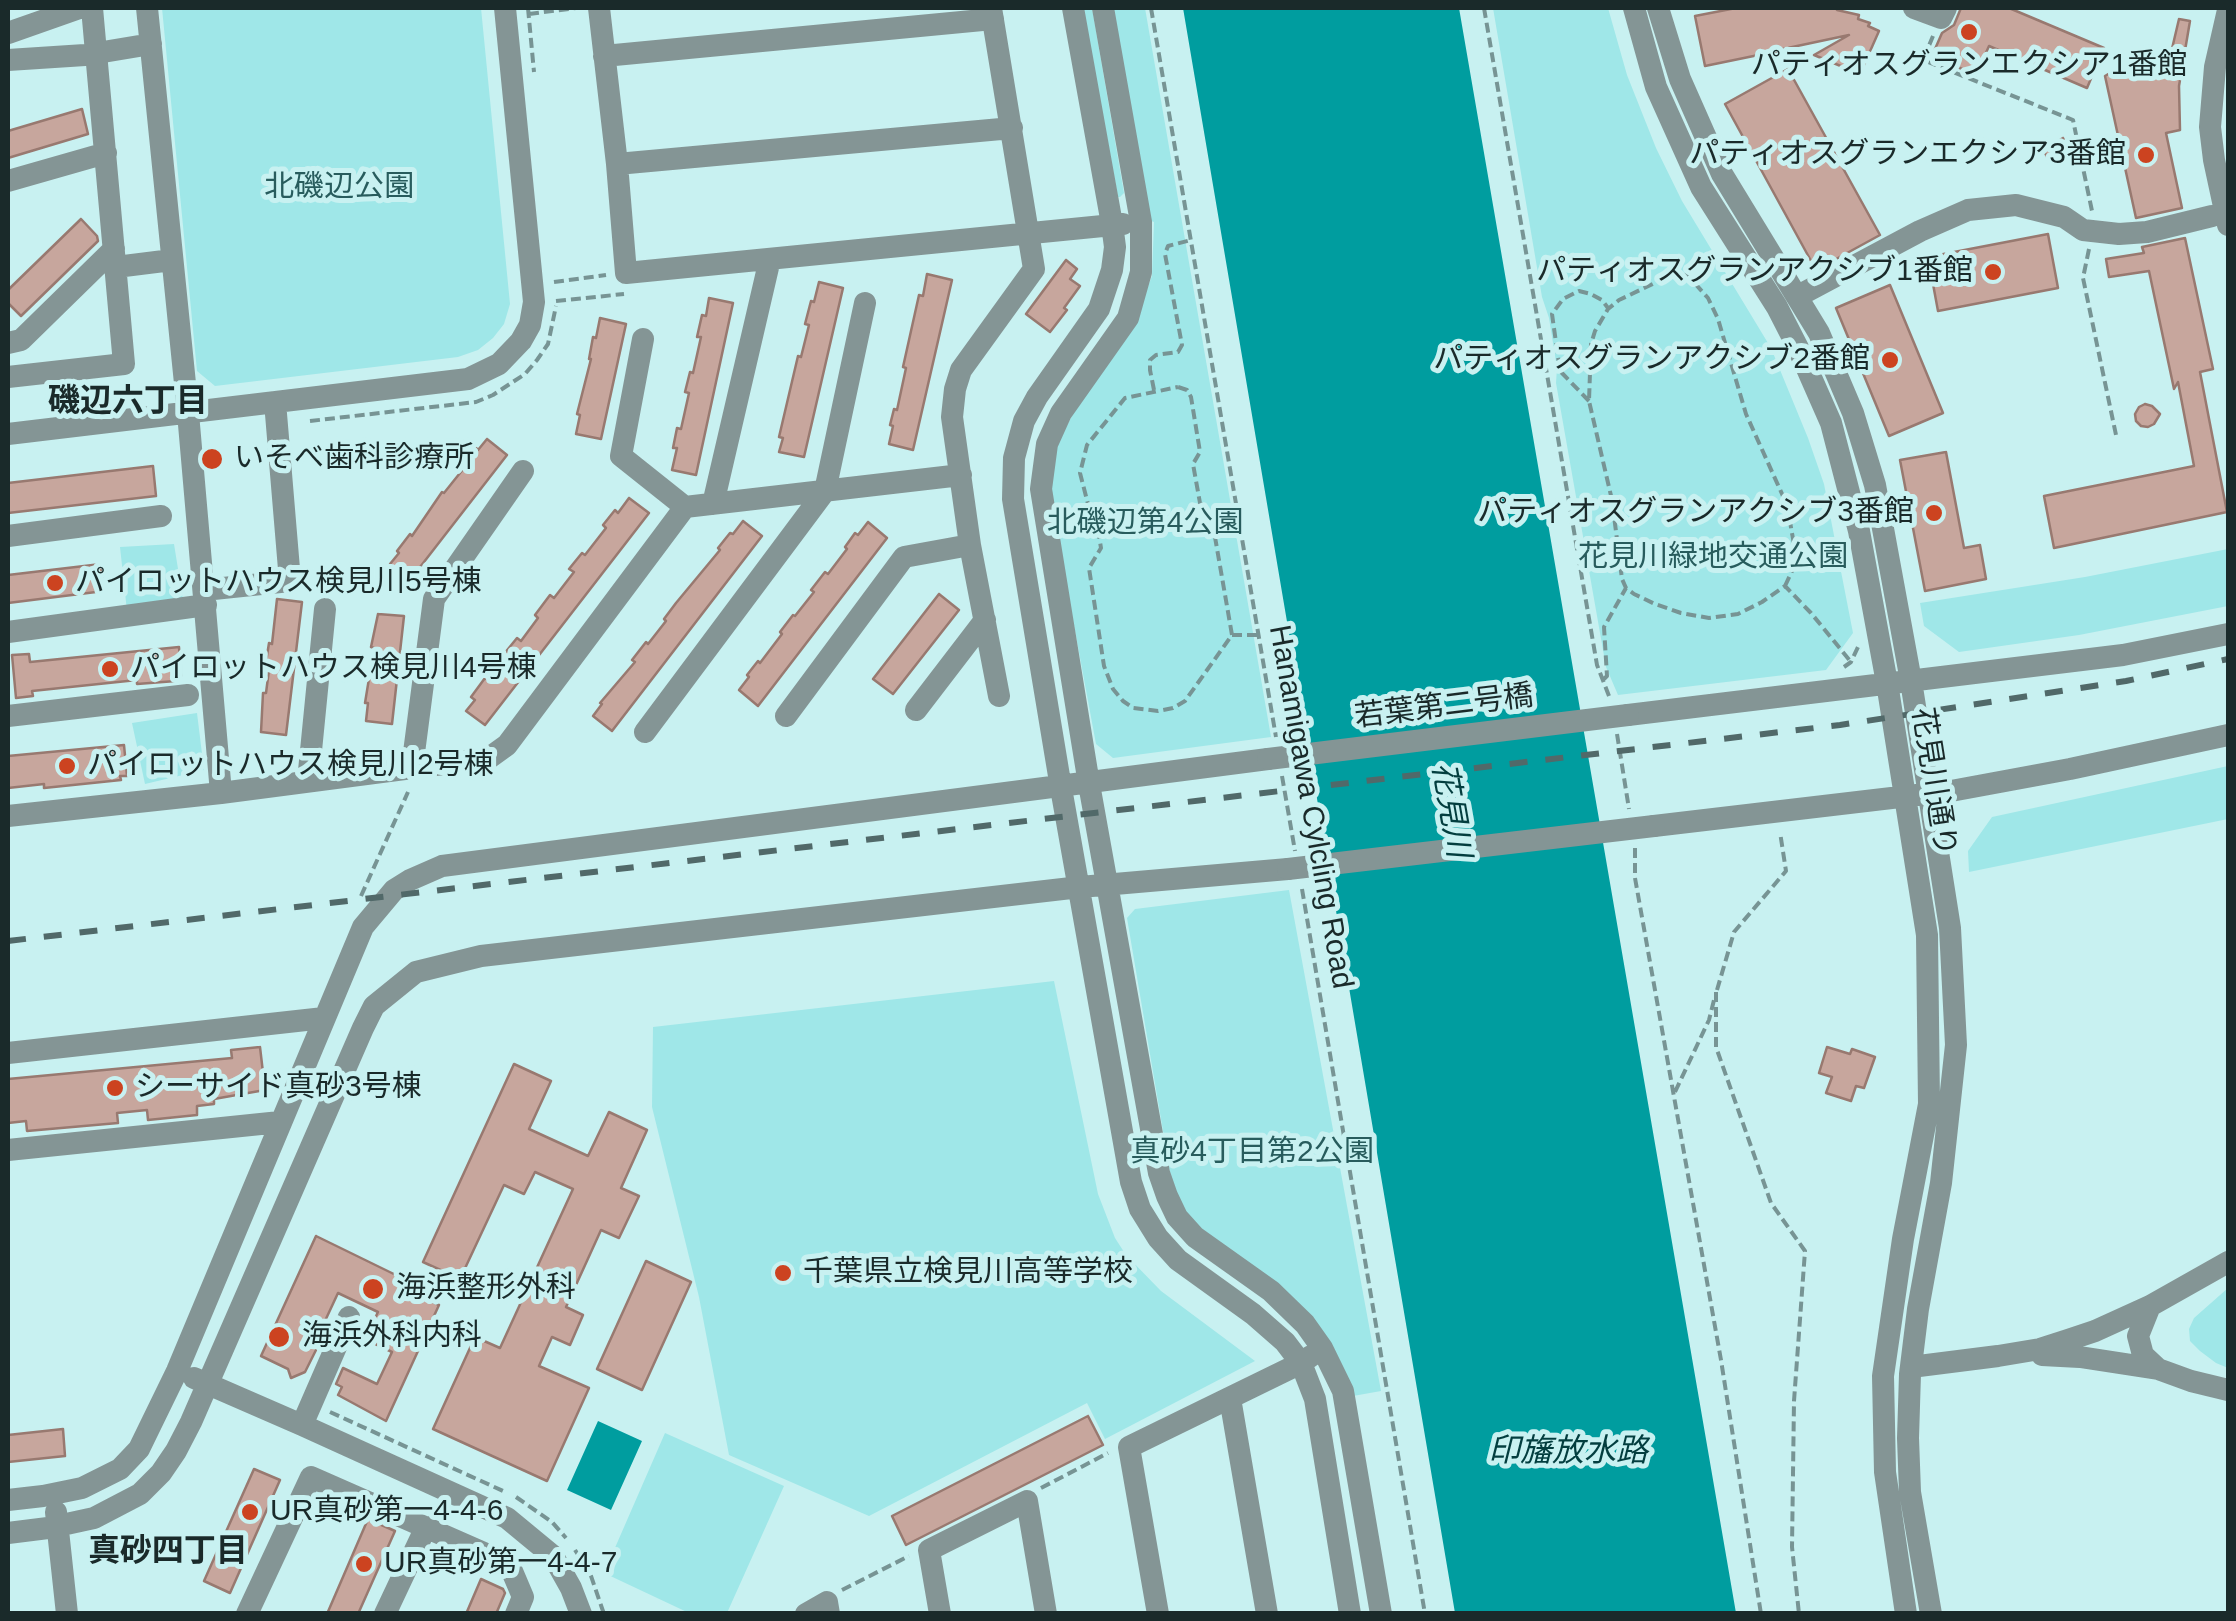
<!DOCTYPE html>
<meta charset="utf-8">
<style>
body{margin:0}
#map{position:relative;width:2236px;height:1621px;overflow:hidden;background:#c8f1f1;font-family:Arial,sans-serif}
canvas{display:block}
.frame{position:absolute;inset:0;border:10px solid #1a2a2a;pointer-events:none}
</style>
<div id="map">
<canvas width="2236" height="1621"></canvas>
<div class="frame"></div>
</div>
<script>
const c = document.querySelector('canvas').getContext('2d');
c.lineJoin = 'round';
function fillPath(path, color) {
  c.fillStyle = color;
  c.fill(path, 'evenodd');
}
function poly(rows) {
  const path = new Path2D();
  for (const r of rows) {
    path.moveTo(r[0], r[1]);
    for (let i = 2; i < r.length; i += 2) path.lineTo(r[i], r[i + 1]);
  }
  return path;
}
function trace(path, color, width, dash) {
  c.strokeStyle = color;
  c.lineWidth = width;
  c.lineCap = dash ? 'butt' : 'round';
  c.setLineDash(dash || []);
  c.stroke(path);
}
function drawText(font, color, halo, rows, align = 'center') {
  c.font = font + ' Arial,"Noto Sans JP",sans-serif';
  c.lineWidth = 10;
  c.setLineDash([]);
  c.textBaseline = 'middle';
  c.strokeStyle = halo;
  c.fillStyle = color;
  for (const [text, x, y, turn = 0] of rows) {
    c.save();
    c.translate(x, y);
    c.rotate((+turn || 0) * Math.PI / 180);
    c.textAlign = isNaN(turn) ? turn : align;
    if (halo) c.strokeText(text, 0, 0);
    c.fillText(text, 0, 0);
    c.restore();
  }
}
fillPath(poly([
 [162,8,481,8,510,304,504,324,493,338,478,350,458,357,215,386,197,371],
 [1083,8,1092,8,1124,193,1120,197,1118,197],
 [1111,8,1145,8,1271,737,1113,758,1096,744,1048,485,1054,451,1075,410,1134,323,1152,276,1154,222,1146,219],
 [1493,8,1608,8,1627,75,1656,148,1682,201,1771,348,1808,438,1824,484,1853,633,1826,670,1618,695,1606,667,1556,383,1557,368,1549,318,1542,297],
 [174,544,184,606,127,611,120,547],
 [2228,549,2228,606,2079,635,1959,652,1924,626,1920,603,2085,577],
 [197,713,204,770,145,784,132,723],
 [2228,766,2228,819,1969,872,1968,851,1992,817],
 [1289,890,1381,1391,1353,1396,1335,1351,1187,1219,1173,1190,1127,918,1135,909],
 [1054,981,1098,1194,1115,1238,1126,1255,1161,1291,1255,1361,1105,1439,1087,1403,869,1516,729,1455,699,1297,652,1107,653,1027],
 [2228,1288,2228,1368,2216,1363,2200,1351,2190,1341,2189,1329,2194,1318],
 [665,1433,784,1486,727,1613,689,1613,604,1573]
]), '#9fe7e8');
fillPath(poly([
 [1183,8,1459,8,1736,1613,1455,1613],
 [598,1421,642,1441,611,1510,567,1490]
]), '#009d9f');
const building = poly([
 [1736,8,1838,8,1837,10,1859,15,1858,19,1870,23,1868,26,1879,31,1860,74,1814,55,1849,35,1783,49,1777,49,1778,51,1705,66,1695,16,1736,8],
 [1961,8,2009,8,2104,48,2087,88,1989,46,1976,75,1932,56,1942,33,1954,25,1961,8],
 [2179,19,2190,21,2179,86,2180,130,2166,133,2182,208,2136,218,2105,76,2140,55,2152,52,2171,53,2179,19],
 [1788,69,1880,235,1816,270,1725,104,1788,69],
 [82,109,88,134,8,158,8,131,82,109],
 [2063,138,2071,152,2050,163,2043,149,2063,138],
 [81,219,97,236,98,241,21,316,8,303,8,290,81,219],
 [2048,234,2058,288,1938,311,1928,257,2048,234],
 [2185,238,2213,369,2200,372,2227,512,2054,548,2044,496,2194,466,2178,382,2174,389,2149,271,2109,277,2106,259,2144,253,2142,247,2185,238],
 [1066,260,1077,269,1070,279,1080,286,1064,308,1067,310,1050,332,1026,314,1066,260],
 [927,274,952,280,913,450,889,444,893,426,890,425,894,409,897,410,906,368,903,367,919,295,923,296,927,274],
 [819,282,843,288,804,457,779,452,783,438,779,437,798,356,801,357,809,325,805,324,811,301,814,302,819,282],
 [1890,285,1943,413,1889,436,1836,308,1890,285],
 [709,298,733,303,696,475,672,470,677,448,673,448,677,428,681,429,689,393,685,392,690,372,693,373,701,337,697,337,702,315,706,316,709,298],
 [600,318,626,324,601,439,576,434,580,415,577,414,591,359,589,359,593,337,596,338,600,318],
 [2145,404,2152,406,2160,414,2154,424,2148,427,2141,426,2136,421,2135,414,2139,407,2145,404],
 [487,439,507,455,410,580,390,564,399,553,397,551,410,534,412,536,442,492,444,493,464,468,462,466,476,448,478,450,487,439],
 [1946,452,1964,548,1980,545,1986,579,1925,591,1900,460,1946,452],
 [153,466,156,496,8,513,8,483,153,466],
 [629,498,649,513,485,725,466,711,475,700,471,697,485,678,489,681,508,657,504,654,517,638,521,641,538,618,535,615,550,595,554,598,574,572,569,569,582,553,585,555,606,528,603,525,615,510,618,513,629,498],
 [743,521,762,536,612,731,593,716,602,704,600,703,635,662,632,660,646,642,648,644,666,621,664,619,676,603,720,550,718,548,730,533,733,534,743,521],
 [868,522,887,538,758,706,739,690,749,677,747,675,758,661,760,663,782,634,780,632,793,615,795,616,814,592,811,590,825,572,828,574,847,549,845,547,855,533,858,535,868,522],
 [101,564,104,591,8,603,8,575,101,564],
 [939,594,959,610,893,694,873,679,939,594],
 [277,599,302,602,286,735,261,732,263,693,266,693,270,662,266,662,269,643,272,644,277,599],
 [378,614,404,616,392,724,366,721,368,703,365,703,374,648,371,647,378,614],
 [179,647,181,676,175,677,176,681,137,684,137,680,32,691,33,696,16,698,12,655,29,654,30,662,179,647],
 [124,745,127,776,120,776,121,780,44,788,44,784,8,788,8,756,124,745],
 [260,1047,265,1090,214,1099,214,1104,197,1106,197,1115,148,1120,147,1110,117,1113,118,1123,27,1131,26,1121,8,1123,8,1079,232,1058,231,1050,260,1047],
 [1827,1047,1850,1054,1852,1049,1875,1057,1864,1088,1856,1086,1851,1101,1826,1093,1832,1077,1819,1073,1827,1047],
 [514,1064,551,1081,529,1129,588,1156,609,1112,647,1130,621,1188,639,1196,619,1238,601,1230,566,1307,583,1315,570,1345,552,1337,539,1366,589,1388,547,1481,433,1429,475,1337,500,1348,573,1189,535,1172,524,1194,504,1185,460,1279,423,1262,514,1064],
 [316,1236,404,1279,401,1287,439,1305,386,1421,338,1395,342,1387,336,1384,343,1368,377,1384,392,1352,365,1339,378,1312,338,1293,318,1336,322,1338,305,1372,291,1378,288,1369,261,1356,316,1236],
 [646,1261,691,1282,642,1390,597,1369,646,1261],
 [1088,1416,1103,1445,906,1545,892,1516,1088,1416],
 [63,1429,65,1456,8,1462,8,1435,63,1429],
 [254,1469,280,1480,230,1593,204,1581,254,1469],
 [368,1519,395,1531,358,1614,327,1614,368,1519],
 [481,1579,503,1589,505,1593,496,1614,466,1614,481,1579]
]);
fillPath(building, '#c7a69d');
trace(building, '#987970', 2.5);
trace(poly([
 [528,8,534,72],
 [1151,8,1276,737],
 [1484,8,1597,665,1609,696],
 [529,14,576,8],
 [1933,36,1923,60,2073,120,2092,211],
 [2089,249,2083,278,2116,435],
 [554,282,606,275],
 [556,301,624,294],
 [1178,387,1187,390,1191,397,1200,452,1193,464,1200,503,1211,514,1232,635,1185,701,1173,708,1158,711,1133,708,1123,701,1113,689,1104,666,1089,568,1101,548,1096,517,1088,504,1080,473,1087,445,1125,398,1178,387],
 [1154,390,1150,370,1150,360,1156,355,1178,352,1182,345,1165,254,1168,246,1191,240],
 [1589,401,1560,371,1552,314,1563,299,1579,291,1591,294,1602,300,1608,308],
 [310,421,476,402,493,395,525,374,537,360,548,344,556,306],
 [1785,586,1793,569,1795,550,1787,505,1746,414,1718,319,1708,298,1691,279,1680,271,1619,300,1608,309,1595,331,1591,344,1589,401,1612,500,1622,579,1626,588,1634,594,1655,604,1681,613,1709,618,1738,614,1762,602,1785,586,1811,613,1851,662],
 [1232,635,1257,635],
 [1844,667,1851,662,1858,647],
 [1604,679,1607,676,1604,627,1626,588],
 [1617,734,1629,809],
 [1282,776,1295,851],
 [1635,848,1635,878,1721,1360,1761,1614],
 [1302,889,1425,1614],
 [361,896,408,792],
 [1717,990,1734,932,1786,871,1780,832],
 [1716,992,1716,1047,1771,1203,1805,1251,1794,1401,1792,1547,1799,1614],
 [1675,1092,1709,1020,1714,1000],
 [330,1412,503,1491],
 [1041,1488,1108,1453],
 [516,1497,552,1522,566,1538],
 [575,1550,590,1573,604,1614],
 [842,1590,909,1556]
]), '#779494', 4, [10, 5]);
trace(poly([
 [147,8,188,413,221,793],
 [599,8,617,164,626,273,1123,224],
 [991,8,1034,269,961,370,955,389,952,417,970,545,999,696],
 [1073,8,1112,224,1115,247,1112,270,1099,309,1037,397,1024,421,1014,458,1013,499,1061,788,1131,1182,1140,1209,1158,1238,1178,1260,1253,1314,1285,1342,1301,1363,1315,1399,1350,1614],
 [1103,8,1141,222,1141,272,1128,318,1061,413,1047,444,1041,489,1089,784,1159,1173,1167,1196,1177,1217,1195,1237,1271,1291,1305,1324,1322,1348,1343,1391,1381,1614],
 [1634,8,1656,87,1701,187,1777,307,1798,348,1831,423,1859,531,1887,683,1927,935,1929,1104,1903,1239,1883,1376,1885,1472,1906,1614],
 [1658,8,1680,79,1722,174,1819,333,1853,413,1875,485,1911,681,1950,928,1956,1045,1941,1183,1918,1309,1910,1374,1908,1438,1910,1492,1931,1614],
 [1914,8,1941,18,1946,8],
 [2228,10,2215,67,2210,127,2214,160,2228,225],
 [8,33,79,8],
 [604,56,993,19],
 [8,60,85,55,151,44],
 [617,164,1012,128],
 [8,181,106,153],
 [116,267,172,260],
 [1798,296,1920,231,1968,210,2016,205,2064,217,2083,230,2119,234,2147,232,2212,216],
 [643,339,621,456,685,507,961,475],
 [8,343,21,340,114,249],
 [8,377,124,364,92,8],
 [8,434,468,379,499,364,521,341,530,325,534,302,505,8],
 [713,504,770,259],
 [8,536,161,516],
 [204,590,290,581,275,402],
 [8,632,206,605],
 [916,710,985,620],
 [1628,715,2123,655,2228,634],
 [8,716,188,695],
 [786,716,904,557,970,545],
 [645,732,825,491,865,303],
 [412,768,434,599,523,471],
 [308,781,325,609],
 [8,816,221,793,489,758,507,745,685,507],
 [1654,826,1951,791,2070,769,2228,735],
 [8,1053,324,1018],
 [8,1150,280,1122],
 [2150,1306,2138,1336,2143,1355,2158,1369],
 [2042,1355,2080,1357,2158,1369,2191,1381,2228,1390],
 [1911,1367,1998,1356,2040,1349,2068,1340,2095,1331,2150,1306,2228,1262],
 [194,1378,302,1425,507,1518,553,1556,571,1588,581,1614],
 [1230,1398,1267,1614],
 [302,1425,349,1317],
 [8,1500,43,1496,82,1488,120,1469,139,1449,177,1371,363,927,394,890,410,880,442,866,1268,759],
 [56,1512,67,1614],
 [8,1533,48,1528,94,1518,140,1494,161,1473,176,1451,191,1422,363,1028,374,1006,416,972,481,956,1080,887,1288,869],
 [247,1614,311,1477,509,1564,523,1597,516,1614],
 [385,1614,426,1527],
 [806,1614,827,1602,829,1614],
 [940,1614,929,1550,1027,1501,1046,1614],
 [1158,1614,1129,1447,1301,1363,1311,1356]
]), '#849595', 22);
trace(poly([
 [8,941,1840,725,2126,681,2228,659]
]), '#516969', 6, [18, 18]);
trace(poly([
 [1268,759,1628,715],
 [1288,869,1654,826]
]), '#849595', 22);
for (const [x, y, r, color] of [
 [1969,32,10,"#cc4320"],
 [2146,155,10,"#cc4320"],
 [1993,272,10,"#cc4320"],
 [1890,360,10,"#cc4320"],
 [212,459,12,"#cc4320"],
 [1934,513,10,"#cc4320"],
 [55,583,10,"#cc4320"],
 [110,669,10,"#cc4320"],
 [67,766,10,"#cc4320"],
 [115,1088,10,"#cc4320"],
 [783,1273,10,"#cc4320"],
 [373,1289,12,"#cc4320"],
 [279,1337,12,"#cc4320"],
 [250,1512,10,"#cc4320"],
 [364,1564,10,"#cc4320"]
]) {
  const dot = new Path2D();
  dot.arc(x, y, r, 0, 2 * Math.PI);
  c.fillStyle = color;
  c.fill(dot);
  trace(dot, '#c8f1f1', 4);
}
drawText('30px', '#1a2a2a', '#c8f1f1', [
 ["パティオスグランエクシア1番館",1969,66,"center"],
 ["パティオスグランエクシア3番館",2126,155,"right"],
 ["パティオスグランアクシブ1番館",1973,272,"right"],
 ["パティオスグランアクシブ2番館",1870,360,"right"],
 ["いそべ歯科診療所",234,459],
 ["パティオスグランアクシブ3番館",1914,513,"right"],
 ["パイロットハウス検見川5号棟",75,583],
 ["パイロットハウス検見川4号棟",130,669],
 ["パイロットハウス検見川2号棟",87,766],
 ["シーサイド真砂3号棟",135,1088],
 ["千葉県立検見川高等学校",803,1273],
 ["海浜整形外科",396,1289],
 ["海浜外科内科",302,1337],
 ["UR真砂第一4-4-6",270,1512],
 ["UR真砂第一4-4-7",384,1564]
], 'left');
drawText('30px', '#285c5d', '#c8f1f1', [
 ["北磯辺公園",339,188],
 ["北磯辺第4公園",1145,524],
 ["花見川緑地交通公園",1713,558],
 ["真砂4丁目第2公園",1252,1153]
]);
drawText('30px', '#1a2a2a', '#c8f1f1', [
 ["若葉第二号橋",1444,707,-7],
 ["花見川通り",1933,782,81],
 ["Hanamigawa Cylcling Road",1310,807,80]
]);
drawText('bold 32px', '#1a2a2a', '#c8f1f1', [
 ["磯辺六丁目",128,402],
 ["真砂四丁目",168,1552]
]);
drawText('italic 32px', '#033e3f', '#c8f1f1', [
 ["花見川",1450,810,80],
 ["印旛放水路",1568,1452]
]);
</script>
